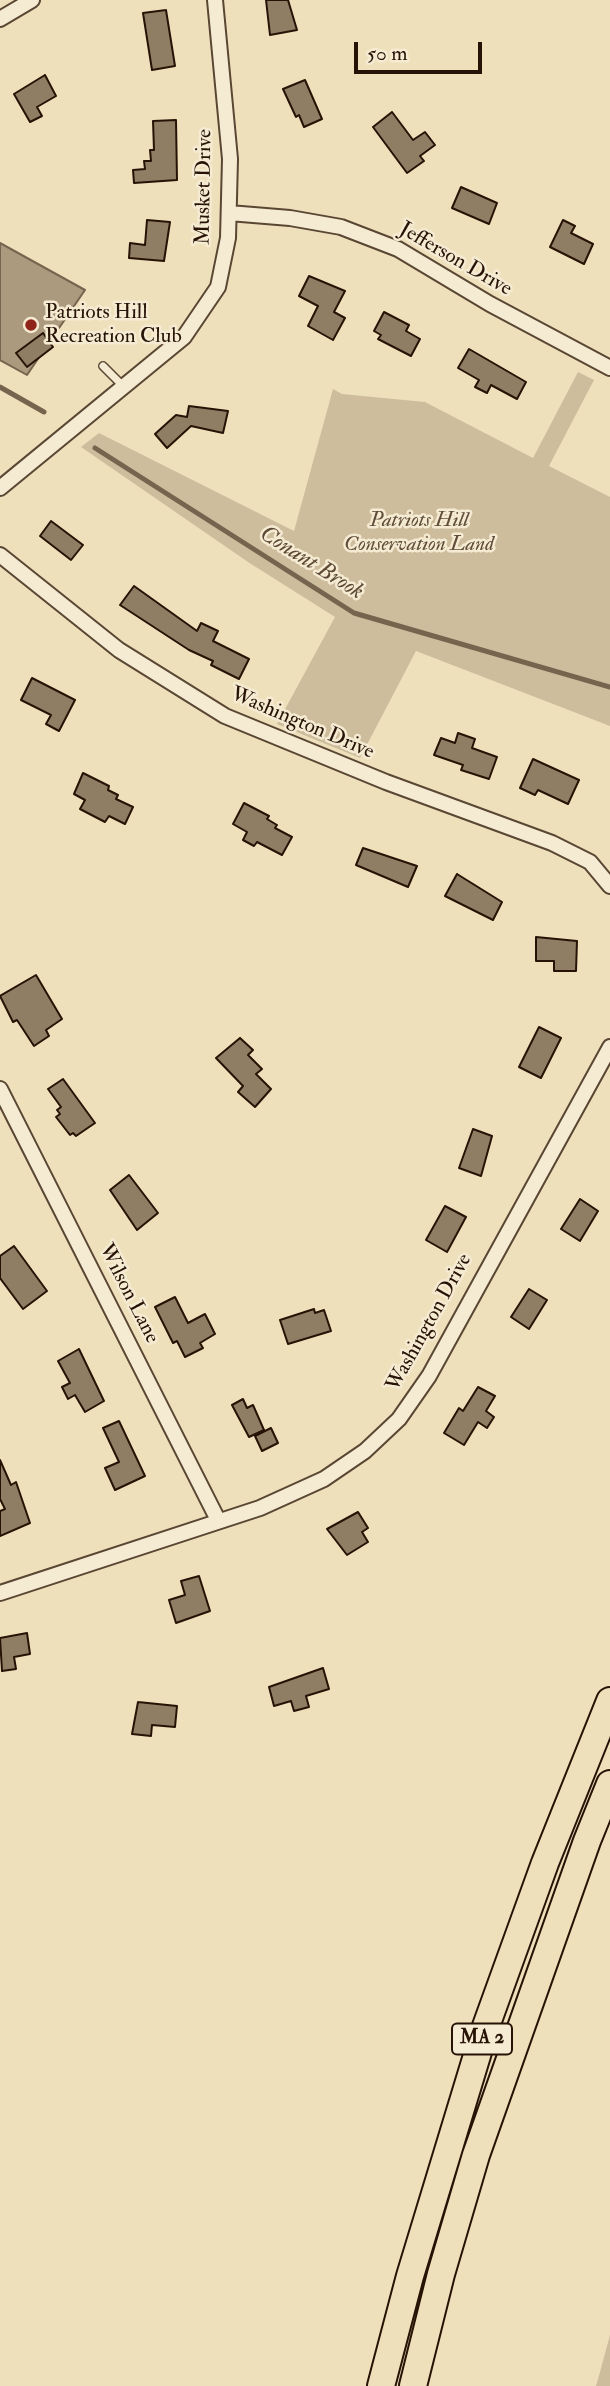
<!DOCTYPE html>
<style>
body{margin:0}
#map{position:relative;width:610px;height:2386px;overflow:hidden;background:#efe0bc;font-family:"IM FELL Double Pica",serif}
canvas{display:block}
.scale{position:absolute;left:354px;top:42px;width:128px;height:32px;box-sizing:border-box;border:4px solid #271305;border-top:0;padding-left:9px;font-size:21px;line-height:24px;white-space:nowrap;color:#271305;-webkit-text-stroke:5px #f5ebd3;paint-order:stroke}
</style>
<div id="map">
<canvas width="610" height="2386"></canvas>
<div class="scale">50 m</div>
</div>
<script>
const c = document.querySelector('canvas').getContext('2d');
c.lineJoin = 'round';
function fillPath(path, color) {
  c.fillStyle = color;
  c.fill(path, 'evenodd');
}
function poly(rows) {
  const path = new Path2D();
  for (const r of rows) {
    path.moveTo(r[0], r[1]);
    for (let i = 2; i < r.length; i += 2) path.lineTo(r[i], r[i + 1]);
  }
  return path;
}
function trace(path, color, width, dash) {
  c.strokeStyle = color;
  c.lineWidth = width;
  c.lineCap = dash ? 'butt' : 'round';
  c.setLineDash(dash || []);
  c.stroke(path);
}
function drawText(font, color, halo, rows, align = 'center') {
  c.font = font + ' "IM FELL Double Pica",serif';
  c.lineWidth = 5;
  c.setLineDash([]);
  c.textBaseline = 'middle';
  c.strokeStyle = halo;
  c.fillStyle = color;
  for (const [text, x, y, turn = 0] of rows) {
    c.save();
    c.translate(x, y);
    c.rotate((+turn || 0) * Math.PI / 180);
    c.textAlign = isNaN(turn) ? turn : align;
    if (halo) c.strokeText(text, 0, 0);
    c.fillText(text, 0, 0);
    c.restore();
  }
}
fillPath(poly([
 [578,372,594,380,549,466,610,497,610,726,416,651,360,758,277,724,335,617,248,562,81,447,99,433,294,531,333,389,342,394,425,402,533,458],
 [610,2335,610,2386,596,2386,600,2372]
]), '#cdbd9d');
const water = poly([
 [0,243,85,290,27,375,0,360,0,243]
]);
fillPath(water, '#ab9a7e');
trace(water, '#76644e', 2);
trace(poly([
 [0,387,44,412],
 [95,448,354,613,610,687]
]), '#76644e', 5);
const building = poly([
 [266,0,288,0,297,30,270,35,266,0],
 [166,10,175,66,152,70,143,13,166,10],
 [45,75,56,96,37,107,42,116,30,122,14,94,45,75],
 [305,80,322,119,304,127,299,115,296,117,283,89,305,80],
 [392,112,413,140,425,132,435,145,420,156,424,161,407,173,373,127,392,112],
 [176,120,177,180,134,183,133,170,145,169,144,161,151,161,150,150,154,150,153,121,176,120],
 [461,187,497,203,489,224,452,208,461,187],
 [147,220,170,222,164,261,129,258,130,243,145,245,147,220],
 [563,220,575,226,571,233,593,244,584,264,550,247,563,220],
 [309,276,345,291,334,312,345,318,333,340,308,326,318,306,299,296,309,276],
 [384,312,409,325,406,331,420,339,411,356,378,339,381,335,374,331,384,312],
 [43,333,53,347,27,367,16,353,43,333],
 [469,349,526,382,517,399,491,385,487,393,475,387,479,380,458,368,469,349],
 [189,406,228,411,223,433,191,426,167,448,155,434,176,415,187,417,189,406],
 [51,521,83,545,71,560,40,536,51,521],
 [134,586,197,631,201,623,218,631,213,641,249,659,239,679,211,665,213,661,189,650,120,605,134,586],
 [32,678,75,700,59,731,46,724,51,715,21,700,32,678],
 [458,733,475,739,472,748,497,757,489,779,461,770,463,765,434,755,441,738,455,743,458,733],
 [533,759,579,780,568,804,538,790,535,795,520,788,533,759],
 [83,773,109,786,108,790,118,795,116,799,133,807,125,824,109,816,105,822,80,809,85,800,74,794,83,773],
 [244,803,269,816,267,819,277,825,275,828,292,837,282,855,257,842,254,846,243,840,247,832,233,824,244,803],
 [363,848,417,866,408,887,356,865,363,848],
 [457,874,502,902,493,920,445,896,457,874],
 [536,937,577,941,576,971,554,971,554,961,536,961,536,937],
 [36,975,62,1019,46,1030,49,1036,34,1046,17,1020,13,1022,0,996,36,975],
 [539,1027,561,1038,541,1078,519,1067,539,1027],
 [240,1038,253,1050,248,1055,262,1069,256,1074,271,1089,255,1107,238,1092,243,1086,216,1058,240,1038],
 [63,1079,95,1123,76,1136,73,1133,70,1135,56,1117,60,1114,57,1110,61,1107,48,1089,63,1079],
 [473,1129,492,1136,481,1176,459,1168,473,1129],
 [129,1175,158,1213,137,1230,110,1190,129,1175],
 [580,1199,598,1211,580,1241,561,1229,580,1199],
 [445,1206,466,1217,447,1252,426,1240,445,1206],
 [14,1246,47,1291,23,1309,0,1278,0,1256,14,1246],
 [529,1289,547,1300,529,1329,511,1317,529,1289],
 [175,1297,188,1323,205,1314,215,1334,200,1343,203,1348,185,1357,177,1341,173,1343,155,1307,175,1297],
 [314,1309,315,1313,324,1310,331,1331,288,1344,280,1320,314,1309],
 [79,1349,104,1401,85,1412,75,1395,68,1399,62,1387,70,1383,58,1361,79,1349],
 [478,1387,495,1396,486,1411,494,1417,487,1428,478,1422,464,1445,444,1433,459,1408,463,1411,478,1387],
 [243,1399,247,1408,253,1405,264,1430,249,1437,232,1405,243,1399],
 [119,1421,145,1476,115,1490,105,1468,119,1462,103,1428,119,1421],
 [271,1428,278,1443,262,1451,255,1436,271,1428],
 [0,1460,11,1485,16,1482,30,1523,0,1536,0,1511,5,1509,0,1499,0,1460],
 [358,1512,368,1528,362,1532,368,1542,347,1555,327,1529,358,1512],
 [199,1576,210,1611,176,1623,169,1600,185,1595,181,1581,199,1576],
 [27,1633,30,1654,14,1657,16,1669,2,1671,0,1638,27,1633],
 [323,1668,329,1689,306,1696,309,1707,294,1711,291,1701,274,1706,269,1687,323,1668],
 [138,1702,177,1706,175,1727,152,1725,151,1736,132,1734,138,1702]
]);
fillPath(building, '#8f7e64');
trace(building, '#271305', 2);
const service = poly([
 [103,366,123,386]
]);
const minor = poly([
 [0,19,32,0],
 [229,213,290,218,341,227,398,249,490,304,610,368],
 [0,488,184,337,218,287,228,238,230,159,215,0],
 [0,555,119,650,225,716,386,782,552,843,590,862,610,886],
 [0,1089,218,1520],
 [0,1593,260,1508,324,1479,365,1451,399,1419,429,1376,610,1047]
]);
const motorway = poly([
 [381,2386,410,2276,485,2029,545,1863,610,1701],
 [413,2386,441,2274,476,2155,587,1841,610,1784]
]);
trace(service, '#594633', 10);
trace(minor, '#594633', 18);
trace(motorway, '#271305', 30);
trace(service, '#f5ebd3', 7);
trace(minor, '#f5ebd3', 14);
trace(motorway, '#efe0bc', 26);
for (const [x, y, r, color] of [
 [31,325,7,"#8f2418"]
]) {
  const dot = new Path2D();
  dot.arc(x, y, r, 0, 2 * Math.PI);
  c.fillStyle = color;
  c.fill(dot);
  trace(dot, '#f5ebd3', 2.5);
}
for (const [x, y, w] of [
 [482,2039,60]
]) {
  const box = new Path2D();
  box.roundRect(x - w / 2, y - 15.5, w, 31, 5);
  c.fillStyle = '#f5ebd3';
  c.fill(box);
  trace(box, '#271305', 2);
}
drawText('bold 19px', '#271305', null, [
 ["MA 2",482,2039]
]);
drawText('21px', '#271305', '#f5ebd3', [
 ["Musket Drive",205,187,-89],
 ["Jefferson Drive",455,260,30],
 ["Washington Drive",302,724,23],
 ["Wilson Lane",128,1294,63],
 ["Washington Drive",430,1323,-61]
]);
drawText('21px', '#271305', '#f5ebd3', [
 ["Patriots Hill",45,313],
 ["Recreation Club",45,337]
], 'left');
drawText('italic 21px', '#614e3a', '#f5ebd3', [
 ["Patriots Hill",419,521],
 ["Conservation Land",419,545]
]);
drawText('italic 23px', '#5c4935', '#f5ebd3', [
 ["Conant Brook",311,564,32]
]);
</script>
